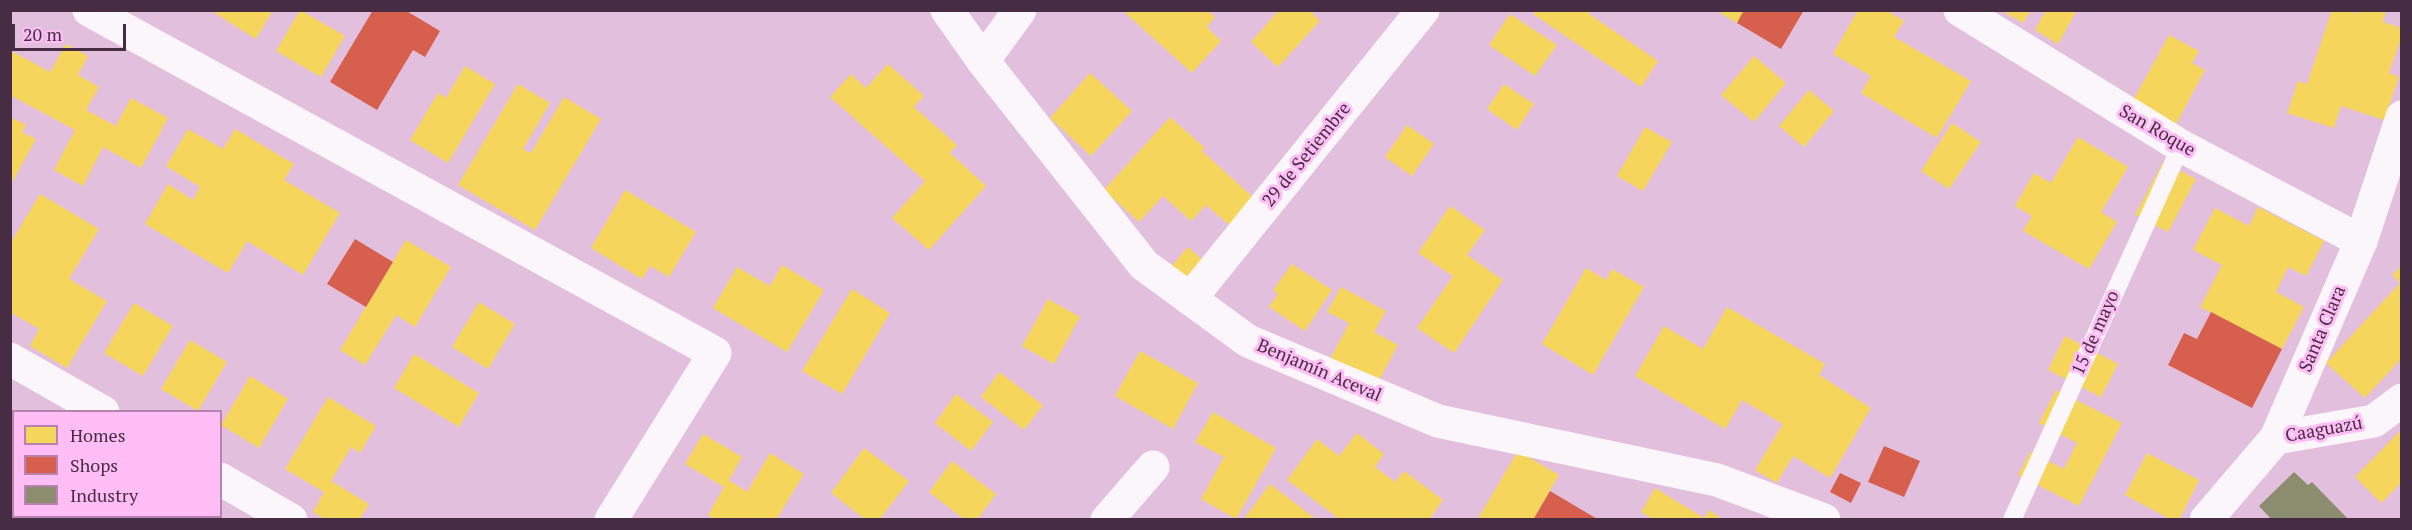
<!DOCTYPE html>
<meta charset="utf-8">
<style>
body{margin:0}
#map{position:relative;width:2412px;height:530px;overflow:hidden;background:#e2c0dd;font-family:"PT Serif",serif}
canvas{display:block}
.frame{position:absolute;inset:0;border:12px solid #472d43;pointer-events:none}
.legend{position:absolute;left:12px;top:410px;width:210px;height:108px;box-sizing:border-box;background:#febdf4;border:2px solid #b583ad;margin:0;padding:8px 10px;list-style:none;font-size:18px;color:#472d43}
.legend li{display:flex;align-items:center;gap:12px;height:30px}
.legend b{width:30px;border:2px solid #b583ad}
.scale{position:absolute;left:12px;top:24px;width:114px;height:27px;box-sizing:border-box;border:3px solid #472d43;border-top:0;padding-left:8px;font-size:18px;line-height:21px;white-space:nowrap;color:#472d43;-webkit-text-stroke:4px #febdf4;paint-order:stroke}
</style>
<div id="map">
<canvas width="2412" height="530"></canvas>
<div class="frame"></div>
<ul class="legend">
<li><b style="height:16px;background:#f6d55c"></b>Homes</li>
<li><b style="height:16px;background:#d6604d"></b>Shops</li>
<li><b style="height:16px;background:#8c8c6e"></b>Industry</li>
</ul>
<div class="scale">20 m</div>
</div>
<script>
const c = document.querySelector('canvas').getContext('2d');
c.lineJoin = 'round';
function fillPath(path, color) {
  c.fillStyle = color;
  c.fill(path, 'evenodd');
}
function poly(rows) {
  const path = new Path2D();
  for (const r of rows) {
    path.moveTo(r[0], r[1]);
    for (let i = 2; i < r.length; i += 2) path.lineTo(r[i], r[i + 1]);
  }
  return path;
}
function trace(path, color, width, dash) {
  c.strokeStyle = color;
  c.lineWidth = width;
  c.lineCap = dash ? 'butt' : 'round';
  c.setLineDash(dash || []);
  c.stroke(path);
}
function drawText(font, color, halo, rows, align = 'center') {
  c.font = font + ' "PT Serif",serif';
  c.lineWidth = 6;
  c.setLineDash([]);
  c.textBaseline = 'middle';
  c.strokeStyle = halo;
  c.fillStyle = color;
  for (const [text, x, y, turn = 0] of rows) {
    c.save();
    c.translate(x, y);
    c.rotate((+turn || 0) * Math.PI / 180);
    c.textAlign = isNaN(turn) ? turn : align;
    if (halo) c.strokeText(text, 0, 0);
    c.fillText(text, 0, 0);
    c.restore();
  }
}
fillPath(poly([
 [210,10,273,10,256,39],
 [300,10,345,36,321,77,276,51],
 [1122,10,1207,10,1215,17,1207,27,1221,41,1192,73],
 [1279,10,1309,10,1320,21,1278,67,1251,42],
 [1536,10,1591,10,1589,14,1658,61,1641,87,1533,14],
 [1715,10,1744,10,1737,23],
 [1858,10,1886,10,1904,21,1894,37,1971,81,1937,138,1861,93,1871,76,1833,54],
 [2000,10,2031,10,2023,23],
 [2046,10,2077,10,2058,44,2035,30],
 [2332,10,2348,10,2357,14,2358,10,2386,10,2383,22,2402,28,2402,35,2389,73,2399,77,2384,120,2341,106,2334,128,2287,113,2298,81,2307,84],
 [1510,14,1557,45,1535,76,1489,45],
 [2169,35,2199,51,2192,63,2205,70,2173,130,2130,106],
 [66,44,88,56,78,75,99,87,86,110,116,126,131,98,168,118,141,168,103,147,83,186,54,170,75,130,10,95,10,56,13,52,50,72],
 [1754,56,1786,83,1754,122,1721,95],
 [888,64,924,96,914,107,957,145,950,153,986,186,929,250,892,218,925,181,830,97,851,74,866,88],
 [465,66,495,84,448,163,410,140,438,93,446,98],
 [1090,73,1132,111,1091,156,1050,118],
 [518,84,550,103,523,149,531,153,564,97,601,119,535,230,458,185],
 [1504,84,1534,104,1517,130,1487,109],
 [1809,90,1834,111,1804,147,1779,126],
 [10,117,26,125,22,132,36,139,10,186],
 [1170,117,1205,148,1202,151,1257,201,1233,228,1206,205,1191,221,1163,196,1139,222,1104,190],
 [1952,123,1981,142,1949,189,1921,171],
 [1407,125,1434,144,1412,176,1385,157],
 [1645,127,1672,142,1643,191,1617,176],
 [188,129,223,149,235,129,294,164,284,180,340,213,303,275,247,241,228,273,145,224,168,184,193,200,200,187,166,166],
 [2078,137,2128,167,2101,212,2117,222,2089,269,2023,231,2032,216,2015,206,2034,173,2051,183],
 [2163,162,2196,179,2168,232,2135,215],
 [625,190,696,232,669,277,650,266,642,279,591,248],
 [40,194,99,229,69,279,107,301,67,368,30,346,39,329,10,312,10,244],
 [1450,206,1485,230,1467,255,1503,280,1454,353,1417,328,1453,276,1418,253],
 [2258,207,2324,241,2306,276,2288,267,2276,292,2304,307,2282,349,2200,307,2222,265,2193,250,2215,208,2249,226],
 [406,240,451,267,415,327,396,315,365,365,340,350],
 [1188,247,1207,264,1189,285,1170,268],
 [1292,264,1332,290,1305,331,1269,307,1278,294,1273,290],
 [782,265,824,290,787,352,713,308,737,267,770,286],
 [2402,265,2402,358,2365,398,2326,363,2400,283,2392,275],
 [1586,268,1606,280,1612,269,1644,287,1593,375,1542,344],
 [1341,287,1386,311,1374,332,1398,345,1376,386,1329,361,1349,323,1327,312],
 [852,289,890,313,842,394,802,371],
 [1048,299,1080,317,1054,364,1022,346],
 [479,302,515,324,488,369,452,347],
 [134,303,173,326,143,376,104,353],
 [1727,307,1825,364,1819,375,1871,408,1830,478,1793,456,1777,483,1755,470,1783,424,1742,400,1725,429,1635,376,1664,326,1703,349],
 [2065,336,2118,364,2101,397,2048,370],
 [190,340,227,362,198,411,161,389],
 [1140,351,1198,383,1173,429,1115,396],
 [414,354,479,393,459,427,394,388],
 [999,372,1043,405,1024,430,981,397],
 [250,376,288,399,259,448,221,425],
 [2056,390,2122,423,2079,506,2018,475,2030,452,2064,469,2077,443,2039,423],
 [956,394,993,422,971,451,935,423],
 [328,397,376,426,360,453,351,447,331,481,369,504,359,520,326,520,313,512,324,492,285,469],
 [1213,412,1276,448,1236,519,1201,499,1224,457,1195,442],
 [2402,429,2402,482,2381,503,2355,477],
 [10,433,14,434,14,516,17,516,15,520,10,520],
 [1357,433,1384,454,1375,467,1395,482,1404,471,1443,500,1429,520,1335,520,1337,517,1287,480,1317,439,1339,456],
 [703,434,742,457,729,480,747,492,770,453,804,474,776,520,715,520,708,515,724,487,685,464],
 [864,448,909,481,879,520,866,520,831,493],
 [1518,451,1559,475,1533,520,1477,520],
 [2147,453,2199,480,2179,520,2172,520,2125,495],
 [952,461,996,494,977,520,965,520,929,492],
 [1270,484,1317,520,1243,520],
 [1655,488,1704,518,1709,510,1724,520,1654,520,1641,512]
]), '#f6d55c');
fillPath(poly([
 [373,10,405,10,440,31,425,57,413,50,377,110,330,82],
 [1744,10,1804,10,1781,49,1737,23],
 [355,239,393,262,366,307,327,284],
 [2211,312,2282,349,2252,408,2168,365,2184,333,2197,339],
 [1884,446,1920,461,1904,497,1868,482],
 [1840,473,1861,483,1851,503,1830,492],
 [1550,491,1599,520,1533,520]
]), '#d6604d');
fillPath(poly([
 [2294,472,2308,485,2312,482,2349,520,2272,520,2259,506]
]), '#8c8c6e');
trace(poly([
 [2012,520,2181,146]
]), '#fbf6fa', 18);
trace(poly([
 [89,10,715,353,611,520],
 [1960,10,2181,146,2361,241],
 [983,61,1020,10],
 [1190,299,1423,10],
 [10,359,103,412],
 [2276,438,2374,421,2402,400],
 [220,479,291,520],
 [1107,520,1153,467]
]), '#fbf6fa', 33);
trace(poly([
 [947,10,983,61,1144,265,1248,341,1438,421,1717,480,1824,520],
 [2206,520,2276,438,2361,241,2402,117]
]), '#fbf6fa', 33);
drawText('18px', '#472d43', '#febdf4', [
 ["San Roque",2157,131,30],
 ["29 de Setiembre",1307,155,-51],
 ["Santa Clara",2323,329,-67],
 ["15 de mayo",2096,333,-66],
 ["Benjamín Aceval",1319,371,23],
 ["Caaguazú",2324,430,-10]
]);
</script>
